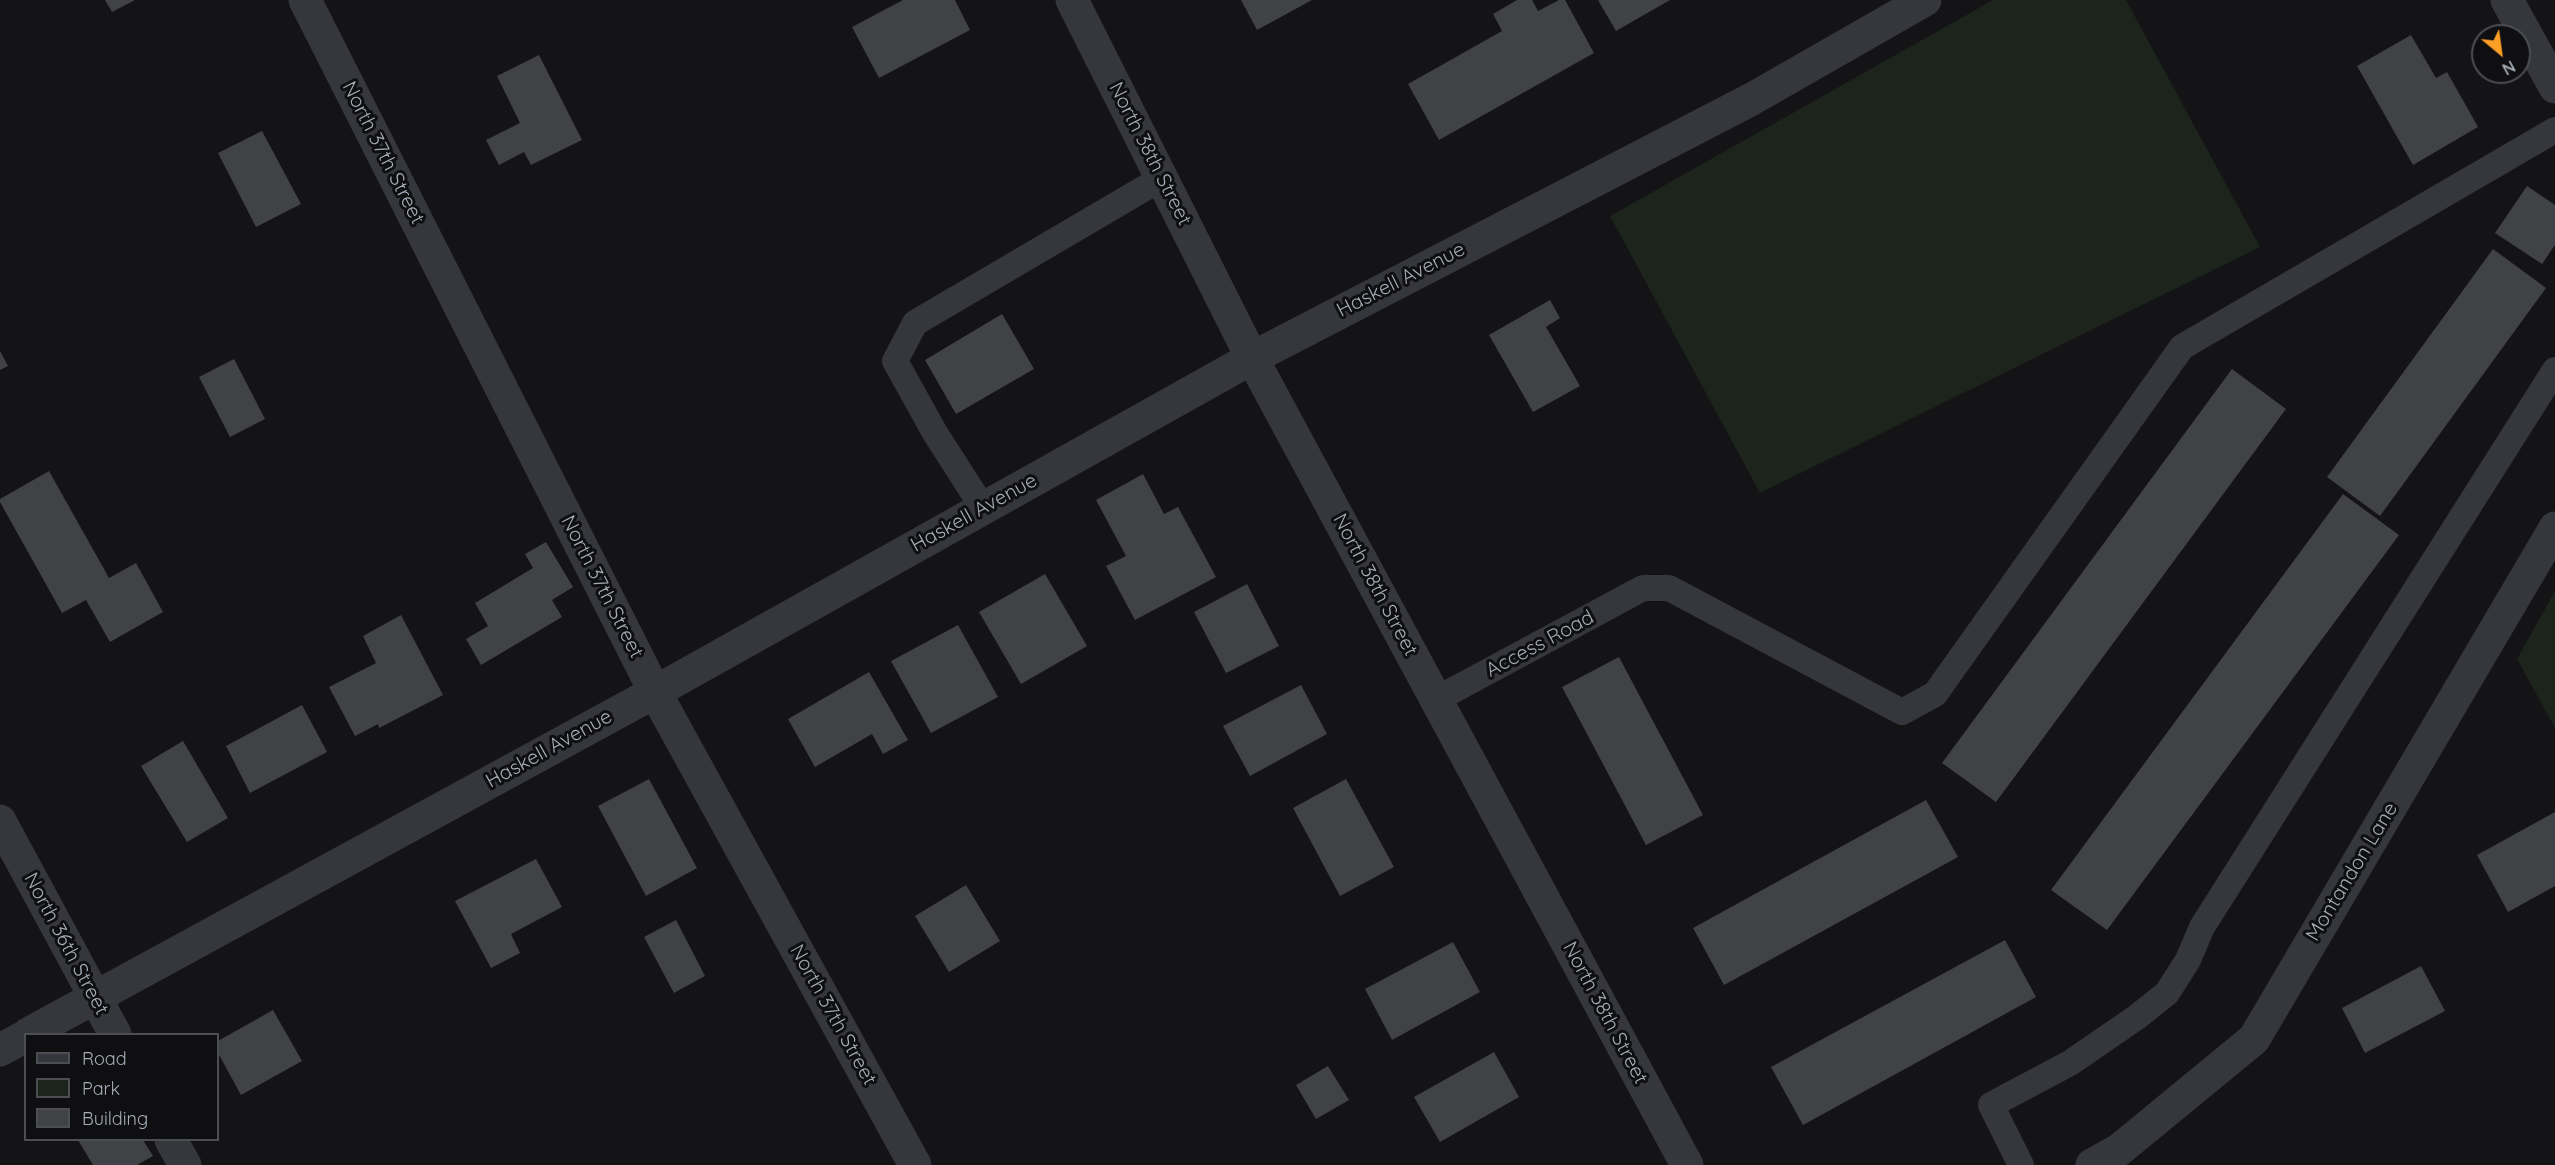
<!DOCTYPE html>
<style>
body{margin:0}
#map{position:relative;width:2555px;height:1165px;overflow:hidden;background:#141416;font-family:Quicksand,sans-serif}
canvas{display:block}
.legend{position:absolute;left:24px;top:1033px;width:195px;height:108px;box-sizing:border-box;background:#0f0f11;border:2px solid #4b4e53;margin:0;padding:8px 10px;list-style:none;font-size:18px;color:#a5adb7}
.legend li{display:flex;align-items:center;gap:12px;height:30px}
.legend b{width:30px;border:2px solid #4b4e53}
.north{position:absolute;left:2471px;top:24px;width:60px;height:60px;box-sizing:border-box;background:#0f0f11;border:2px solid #4b4e53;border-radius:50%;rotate:151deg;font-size:16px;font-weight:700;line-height:24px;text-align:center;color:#a5adb7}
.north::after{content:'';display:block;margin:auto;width:21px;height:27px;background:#fd9f25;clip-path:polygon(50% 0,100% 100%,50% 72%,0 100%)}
</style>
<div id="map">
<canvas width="2555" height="1165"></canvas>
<ul class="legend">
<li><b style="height:8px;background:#35373c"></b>Road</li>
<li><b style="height:16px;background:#1c241c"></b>Park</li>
<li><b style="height:16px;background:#404246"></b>Building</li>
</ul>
<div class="north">N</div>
</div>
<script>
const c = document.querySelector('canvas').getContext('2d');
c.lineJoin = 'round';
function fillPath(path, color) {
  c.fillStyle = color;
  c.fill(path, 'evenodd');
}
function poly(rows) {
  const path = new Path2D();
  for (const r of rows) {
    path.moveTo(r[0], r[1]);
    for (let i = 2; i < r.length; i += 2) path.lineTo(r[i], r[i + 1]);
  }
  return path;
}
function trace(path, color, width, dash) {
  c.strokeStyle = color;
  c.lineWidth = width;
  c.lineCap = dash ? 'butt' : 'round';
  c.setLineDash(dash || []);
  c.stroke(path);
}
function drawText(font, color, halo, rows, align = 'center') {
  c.font = font + ' Quicksand,sans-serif';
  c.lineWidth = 6;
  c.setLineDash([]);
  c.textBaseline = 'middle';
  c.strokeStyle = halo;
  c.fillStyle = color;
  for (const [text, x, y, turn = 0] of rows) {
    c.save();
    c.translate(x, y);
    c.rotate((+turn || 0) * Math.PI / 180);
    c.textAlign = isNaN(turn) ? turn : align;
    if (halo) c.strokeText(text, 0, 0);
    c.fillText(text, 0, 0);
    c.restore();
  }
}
fillPath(poly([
 [1993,0,2126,0,2260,247,1760,493,1610,216],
 [2555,591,2555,728,2517,659]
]), '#1c241c');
fillPath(poly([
 [105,0,135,0,112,12],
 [903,0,955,0,970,30,879,78,852,27],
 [1241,0,1312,0,1257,30],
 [1517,0,1532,0,1538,11,1559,0,1565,0,1594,53,1439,140,1408,84,1502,31,1493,14],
 [1598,0,1670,0,1616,31],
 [2411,35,2436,78,2447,72,2478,127,2413,165,2357,66],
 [539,55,582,140,531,165,524,152,499,165,486,140,520,123,497,76],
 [262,131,301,204,256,227,218,153],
 [2527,186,2555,205,2555,245,2542,264,2495,233],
 [2493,249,2546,288,2380,516,2327,477],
 [1550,300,1560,318,1546,327,1580,386,1533,412,1489,335],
 [1002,314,1034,369,956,414,925,360],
 [0,351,8,366,0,370],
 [234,359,265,419,230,437,199,377],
 [2232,369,2286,409,1996,802,1942,763],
 [49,471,109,578,136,563,163,612,110,642,86,600,62,613,0,502,0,499],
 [1143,474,1164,514,1178,507,1216,577,1135,620,1106,566,1126,556,1096,500],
 [2343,494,2399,535,2107,930,2051,890],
 [546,542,573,587,552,600,562,617,481,665,466,639,488,626,475,603,533,568,525,554],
 [1045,574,1087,646,1021,684,979,612],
 [1247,584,1279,646,1226,673,1194,612],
 [401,615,443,695,379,728,378,724,355,736,329,687,376,663,363,636],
 [958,625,998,697,931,733,891,661],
 [1619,657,1703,815,1646,845,1562,687],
 [869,672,908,740,883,754,872,734,815,767,788,719],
 [1301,685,1327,734,1250,776,1223,726],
 [302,705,327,752,250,793,226,746],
 [183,741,228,818,187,842,141,766],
 [649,779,697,868,646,896,598,806],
 [1346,779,1394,867,1340,896,1293,808],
 [1926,800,1958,857,1724,985,1693,928],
 [2555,812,2555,886,2508,912,2477,855],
 [536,859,562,907,511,934,520,953,491,968,455,901],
 [966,885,1000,941,949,972,915,916],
 [676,920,705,976,674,993,644,937],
 [2005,940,2036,997,1803,1125,1771,1067],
 [1453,942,1480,992,1392,1040,1365,989],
 [2421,966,2445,1011,2365,1053,2342,1008],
 [273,1010,302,1061,241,1095,218,1053,218,1041],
 [1494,1052,1519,1097,1440,1142,1414,1097],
 [1328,1066,1349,1100,1316,1119,1296,1085],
 [78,1140,143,1140,153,1156,137,1165,93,1165]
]), '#404246');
trace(poly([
 [983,508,935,433,895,361,915,323,1162,178],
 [1437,699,1643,588,1669,588,1902,712,1935,694,2182,347,2555,130],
 [2021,1165,1991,1105,2070,1063,2137,1017,2167,993,2188,960,2202,927,2555,370]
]), '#35373c', 26);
trace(poly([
 [305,0,655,692,915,1165],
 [2507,0,2555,87],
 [0,821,115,1034],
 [28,1034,655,692,1252,358,1752,99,1925,0],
 [0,1050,26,1036],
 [171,1140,185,1165],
 [2092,1165,2119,1150,2254,1039,2555,528]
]), '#35373c', 33);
trace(poly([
 [1072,0,1252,358,1687,1165]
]), '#35373c', 33);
drawText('20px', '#a5adb7', '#0f0f11', [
 ["North 37th Street",383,153,63],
 ["North 38th Street",1150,154,63],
 ["Haskell Avenue",1401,280,-27],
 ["Haskell Avenue",974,513,-29],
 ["North 38th Street",1375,585,62],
 ["North 37th Street",602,587,63],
 ["Access Road",1540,644,-28],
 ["Haskell Avenue",549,749,-29],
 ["Montandon Lane",2352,872,-59],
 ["North 36th Street",66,944,62],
 ["North 38th Street",1605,1013,62],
 ["North 37th Street",833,1015,61]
]);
</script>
